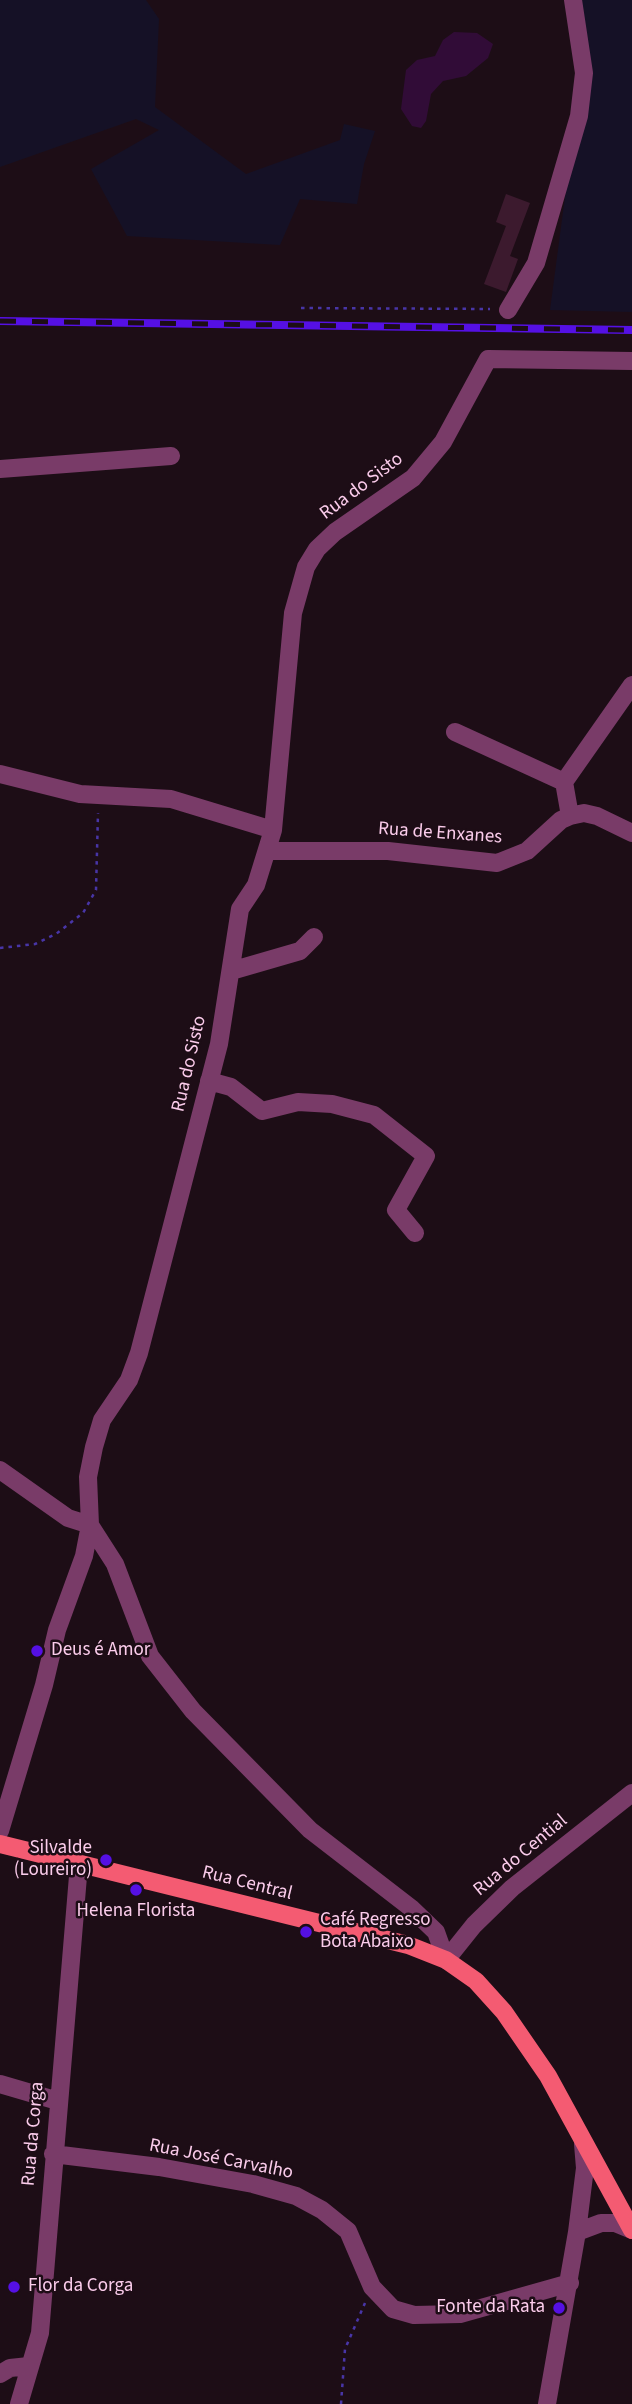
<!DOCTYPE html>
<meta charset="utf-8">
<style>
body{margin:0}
canvas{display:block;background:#1d0d16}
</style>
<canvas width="632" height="2404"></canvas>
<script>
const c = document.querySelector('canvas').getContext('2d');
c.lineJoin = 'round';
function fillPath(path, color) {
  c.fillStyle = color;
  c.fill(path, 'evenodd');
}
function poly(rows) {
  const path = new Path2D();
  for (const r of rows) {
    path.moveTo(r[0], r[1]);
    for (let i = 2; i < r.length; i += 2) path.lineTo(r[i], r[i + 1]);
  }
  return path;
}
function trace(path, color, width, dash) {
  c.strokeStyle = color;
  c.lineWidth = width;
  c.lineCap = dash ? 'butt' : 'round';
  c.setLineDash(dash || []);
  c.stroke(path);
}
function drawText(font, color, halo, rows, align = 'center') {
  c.font = font + ' "Source Sans 3",sans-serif';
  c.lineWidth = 5;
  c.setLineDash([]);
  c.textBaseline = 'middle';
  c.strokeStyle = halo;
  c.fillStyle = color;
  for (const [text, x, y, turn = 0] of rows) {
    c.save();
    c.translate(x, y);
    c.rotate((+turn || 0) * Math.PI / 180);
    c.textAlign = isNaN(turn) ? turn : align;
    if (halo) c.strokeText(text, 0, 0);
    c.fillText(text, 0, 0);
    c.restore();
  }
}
fillPath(poly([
 [0,0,146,0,159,19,155,107,246,174,340,140,344,124,375,131,364,164,357,204,300,199,280,245,127,236,91,169,159,130,136,119,0,167],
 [579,0,632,0,632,312,550,310,567,182,586,117]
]), '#151126');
fillPath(poly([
 [454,32,477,33,493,44,488,58,466,76,443,81,431,94,426,121,421,128,412,126,401,109,406,70,417,60,435,56,443,40]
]), '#310c37');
fillPath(poly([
 [506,194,530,203,510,256,518,259,506,292,484,284,506,226,496,222]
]), '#3c1a2e');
trace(poly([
 [301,308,490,309],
 [0,948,35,944,56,934,83,913,96,890,98,813],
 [341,2404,345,2349,365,2303]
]), '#4835a7', 2.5, [3.5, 5]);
trace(poly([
 [508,310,536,263,579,116,584,73,573,0],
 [0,469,171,456],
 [455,732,564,782,570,816],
 [0,774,80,794,171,799,273,830],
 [564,782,632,685],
 [267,851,388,851,497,863,527,851,561,820,570,816,584,813,597,816,632,833],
 [231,971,300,951,314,937],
 [209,1081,231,1087,262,1111,298,1102,332,1104,374,1115,426,1156,396,1210,415,1233],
 [0,1470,68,1518,90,1525,115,1564,150,1656,193,1711,310,1830,411,1908,436,1932,446,1960],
 [0,1831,44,1685,57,1630,84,1556,90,1525,88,1477,94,1447,102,1420,129,1380,139,1353,219,1044,240,909,256,885,273,830,293,613,306,567,317,549,335,532,413,478,443,442,488,359,632,361],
 [446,1960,474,1925,512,1888,632,1793],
 [0,2084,58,2101],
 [53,2154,159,2167,253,2184,296,2196,322,2210,348,2231,372,2287,393,2309,414,2315,460,2314,570,2283],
 [577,2232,585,2168,583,2144],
 [0,2374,10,2368,29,2366],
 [19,2404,40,2333,79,1864],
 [547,2404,577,2232,601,2223,615,2223,632,2230]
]), '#793b68', 18);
trace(poly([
 [0,1844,408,1945,446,1960,476,1981,504,2012,548,2076,632,2230]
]), '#f45b72', 18);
const rail = poly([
 [0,321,632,330]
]);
trace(rail, '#5510e4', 8);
trace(rail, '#1d0d16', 5, [16]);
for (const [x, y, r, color] of [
 [37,1651,7,"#5510e4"],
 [106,1860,7,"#5510e4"],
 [136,1890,7,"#5510e4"],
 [306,1932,7,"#5510e4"],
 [14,2287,7,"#5510e4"],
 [559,2308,7,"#5510e4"]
]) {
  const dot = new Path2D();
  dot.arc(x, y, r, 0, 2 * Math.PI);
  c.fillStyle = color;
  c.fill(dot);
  trace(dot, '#1d0d16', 2.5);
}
drawText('19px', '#fbcceb', '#1d0d16', [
 ["Rua do Sisto",362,487,-37],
 ["Rua de Enxanes",440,834,4],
 ["Rua do Sisto",190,1064,-77],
 ["Rua do Cential",521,1856,-40],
 ["Rua Central",247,1884,14],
 ["Rua da Corga",34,2134,-85],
 ["Rua José Carvalho",221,2160,11]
]);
drawText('19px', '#fbcceb', '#1d0d16', [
 ["Deus é Amor",51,1651],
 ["Silvalde",92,1849,"right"],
 ["(Loureiro)",92,1871,"right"],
 ["Helena Florista",136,1912,"center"],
 ["Café Regresso",320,1921],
 ["Bota Abaixo",320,1943],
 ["Flor da Corga",28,2287],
 ["Fonte da Rata",545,2308,"right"]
], 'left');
</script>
